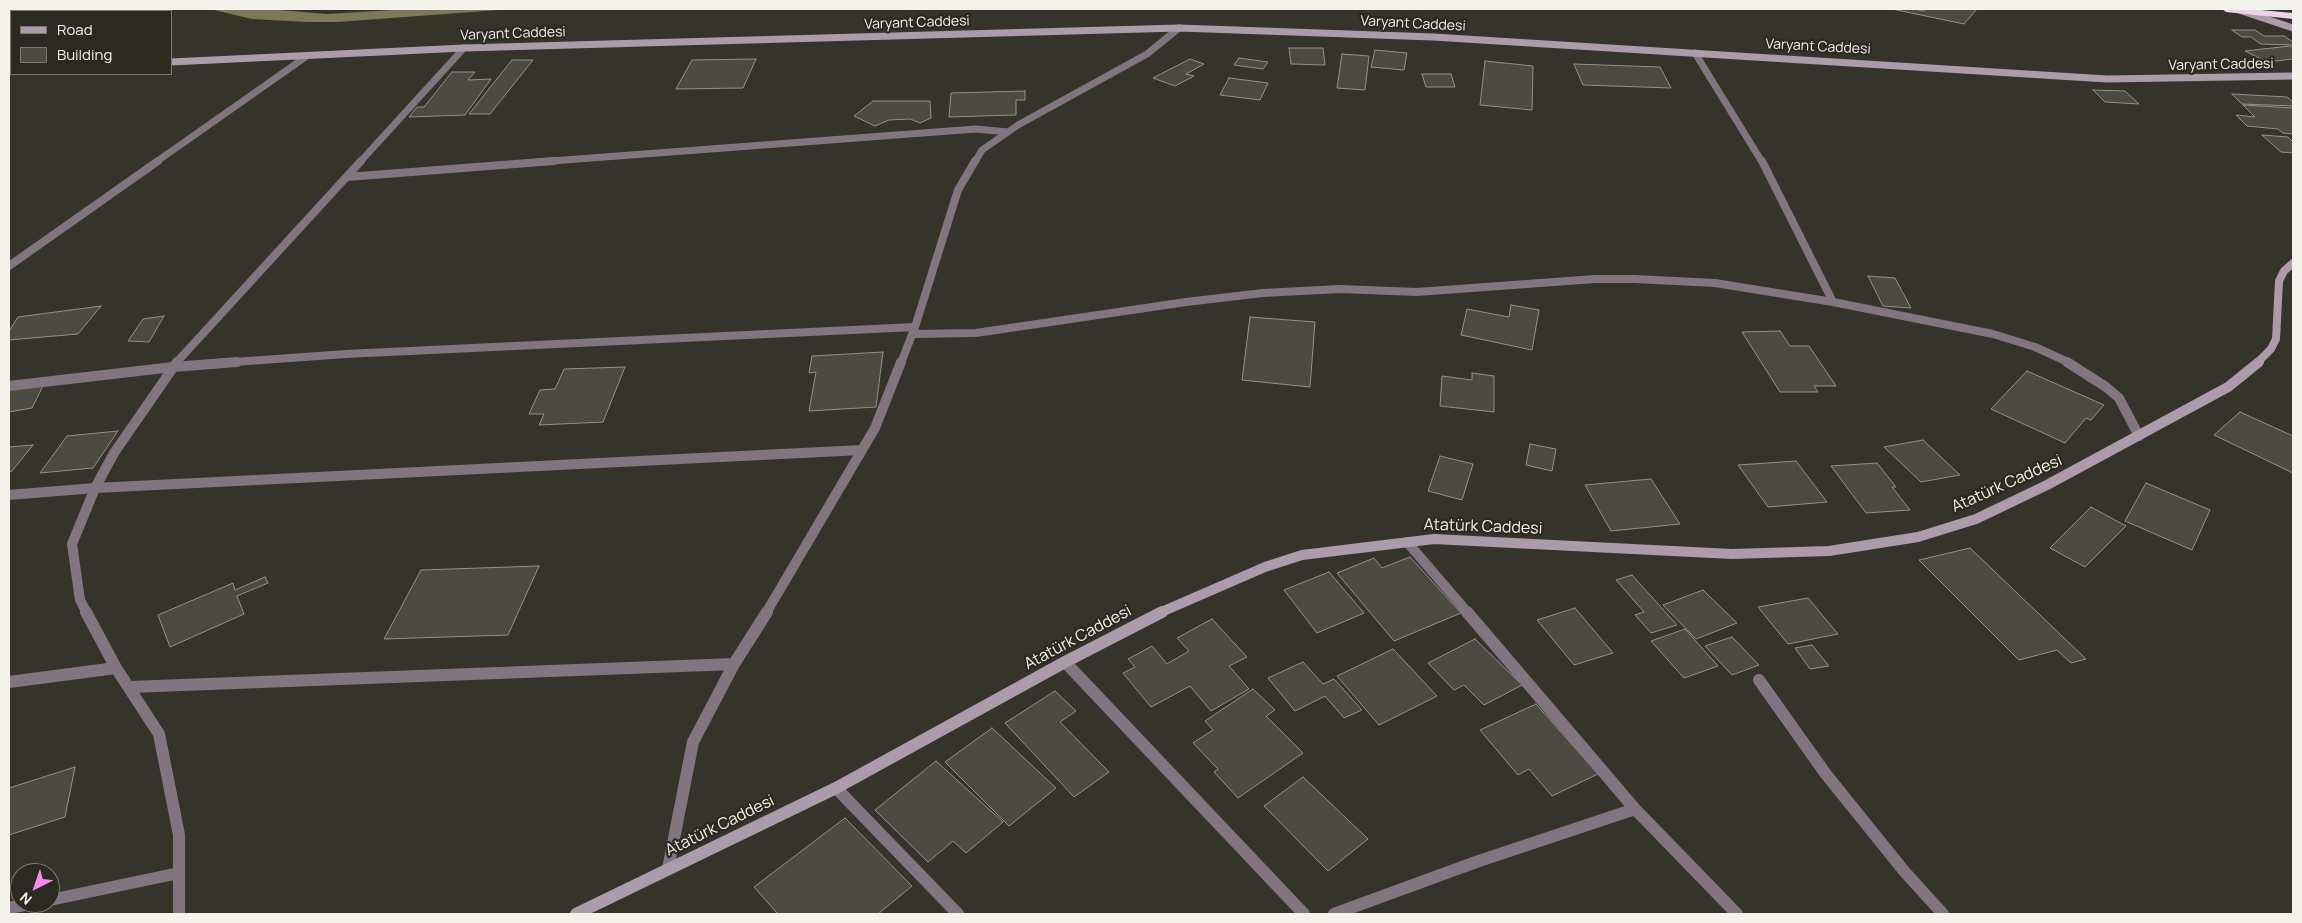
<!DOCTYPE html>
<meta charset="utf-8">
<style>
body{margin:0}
#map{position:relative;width:2302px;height:923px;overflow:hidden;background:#35342a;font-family:Manrope,sans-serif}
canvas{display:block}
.frame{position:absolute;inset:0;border:10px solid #f3f3ec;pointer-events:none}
.legend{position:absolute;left:10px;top:10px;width:162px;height:65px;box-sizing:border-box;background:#2b2a21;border:1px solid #7b7a72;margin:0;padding:6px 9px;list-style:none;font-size:15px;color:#f3f3ec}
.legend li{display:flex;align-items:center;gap:10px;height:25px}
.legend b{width:25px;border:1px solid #7b7a72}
.north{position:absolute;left:10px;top:863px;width:50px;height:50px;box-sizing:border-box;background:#2b2a21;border:1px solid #7b7a72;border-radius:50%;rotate:221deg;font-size:14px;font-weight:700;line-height:20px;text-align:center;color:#f3f3ec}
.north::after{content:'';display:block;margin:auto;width:18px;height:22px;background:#f589ee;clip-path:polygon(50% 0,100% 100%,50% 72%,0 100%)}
</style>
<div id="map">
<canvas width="2302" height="923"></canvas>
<div class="frame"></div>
<ul class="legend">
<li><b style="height:6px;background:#ad9bab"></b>Road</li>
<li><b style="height:14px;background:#4c4b41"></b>Building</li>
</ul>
<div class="north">N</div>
</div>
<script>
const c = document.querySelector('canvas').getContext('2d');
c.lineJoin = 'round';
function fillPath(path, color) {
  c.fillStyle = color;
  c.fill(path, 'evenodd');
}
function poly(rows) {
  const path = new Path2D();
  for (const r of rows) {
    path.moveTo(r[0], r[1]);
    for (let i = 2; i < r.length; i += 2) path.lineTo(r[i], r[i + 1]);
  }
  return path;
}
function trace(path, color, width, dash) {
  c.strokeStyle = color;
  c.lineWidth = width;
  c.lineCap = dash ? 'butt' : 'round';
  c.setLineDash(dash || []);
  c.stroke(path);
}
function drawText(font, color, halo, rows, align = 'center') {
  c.font = font + ' Manrope,sans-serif';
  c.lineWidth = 4.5;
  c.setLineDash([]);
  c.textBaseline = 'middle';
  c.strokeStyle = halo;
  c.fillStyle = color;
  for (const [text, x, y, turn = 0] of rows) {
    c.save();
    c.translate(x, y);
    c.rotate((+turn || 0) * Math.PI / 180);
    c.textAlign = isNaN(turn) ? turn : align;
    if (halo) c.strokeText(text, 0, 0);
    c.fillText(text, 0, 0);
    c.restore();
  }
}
fillPath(poly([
 [210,9,267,9,327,14,410,9,512,9,338,22,307,22,252,19]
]), '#7c7958');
const building = poly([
 [9,9,109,9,110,11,11,11,11,22,11,19,9,20,9,9],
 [1892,9,1914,9,1924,11,1926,9,1977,9,1964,24,1892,9],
 [2232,30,2255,30,2264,36,2284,36,2293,42,2293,45,2261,44,2251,37,2242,37,2232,30],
 [2290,46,2293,48,2293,59,2267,62,2245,51,2290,46],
 [1289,48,1323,48,1325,65,1291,64,1289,48],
 [1375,50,1407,53,1404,70,1371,67,1375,50],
 [1342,54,1369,56,1365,90,1337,88,1342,54],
 [1239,58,1268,62,1263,69,1234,65,1239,58],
 [756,59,743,88,676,89,692,60,756,59],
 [1190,59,1204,64,1186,74,1194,76,1175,86,1153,78,1190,59],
 [512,60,533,60,490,114,469,114,512,60],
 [1485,61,1533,66,1532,110,1480,105,1485,61],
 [1574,64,1660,67,1671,88,1583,85,1574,64],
 [452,72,475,72,468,80,491,79,465,115,409,117,417,107,424,107,452,72],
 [1422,74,1451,74,1455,87,1426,87,1422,74],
 [1229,78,1268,83,1260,100,1220,95,1229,78],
 [2093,90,2125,91,2139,104,2105,102,2093,90],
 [1025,91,1025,100,1016,100,1016,115,949,117,951,93,1025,91],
 [2232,94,2287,97,2293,102,2293,106,2242,104,2232,94],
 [873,101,930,101,931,118,920,123,910,119,889,120,875,126,854,116,873,101],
 [2243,105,2293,108,2293,134,2283,133,2278,129,2247,126,2236,115,2255,117,2243,105],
 [2262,135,2288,137,2293,142,2293,153,2281,152,2262,135],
 [1868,276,1895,278,1911,308,1883,306,1868,276],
 [1511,305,1539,310,1532,350,1461,335,1467,309,1509,317,1511,305],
 [101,306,78,334,9,340,9,331,18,317,101,306],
 [164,316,149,342,128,341,143,319,164,316],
 [1250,317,1315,322,1310,387,1242,380,1250,317],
 [1780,331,1790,346,1809,346,1836,386,1814,386,1818,392,1780,392,1742,332,1780,331],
 [883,352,876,407,809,411,816,372,809,373,812,356,883,352],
 [625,367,603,422,539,425,544,414,529,414,540,390,555,389,564,369,625,367],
 [2027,371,2104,405,2091,420,2086,418,2065,443,1991,409,2027,371],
 [1472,373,1494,376,1494,412,1440,406,1442,376,1472,380,1472,373],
 [44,384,32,408,9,412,9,390,44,384],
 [2240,412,2293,436,2293,473,2214,435,2240,412],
 [118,431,93,468,40,473,67,436,118,431],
 [1923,440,1960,475,1921,482,1884,447,1923,440],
 [1530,444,1556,449,1552,471,1526,465,1530,444],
 [33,445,12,471,9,472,9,447,33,445],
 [1440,456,1473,464,1462,500,1428,491,1440,456],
 [1796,461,1827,502,1768,507,1738,465,1796,461],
 [1877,463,1896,487,1892,487,1910,510,1866,513,1831,466,1877,463],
 [1651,479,1680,524,1611,531,1585,485,1651,479],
 [2146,483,2210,510,2192,550,2125,521,2146,483],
 [2091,507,2126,526,2085,567,2050,548,2091,507],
 [1970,548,2086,659,2071,663,2057,650,2019,660,1919,560,1970,548],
 [1410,557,1461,613,1394,641,1337,573,1374,558,1382,568,1410,557],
 [539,566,508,635,384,639,421,570,539,566],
 [1329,572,1364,613,1317,633,1284,590,1329,572],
 [1632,575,1677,625,1651,633,1635,615,1644,612,1616,580,1632,575],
 [265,577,268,583,237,596,244,614,170,647,158,615,233,583,235,590,265,577],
 [1703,590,1737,623,1696,639,1663,605,1703,590],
 [1808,598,1838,634,1788,644,1758,607,1808,598],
 [1575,608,1613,653,1574,665,1537,620,1575,608],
 [1212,619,1247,657,1229,666,1249,689,1211,711,1190,686,1151,707,1123,673,1135,667,1128,659,1152,646,1167,664,1189,651,1177,638,1212,619],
 [1685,629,1718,666,1684,678,1651,641,1685,629],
 [1732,637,1759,665,1732,675,1705,646,1732,637],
 [1475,639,1522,685,1484,705,1464,685,1454,690,1428,663,1475,639],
 [1812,645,1829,666,1810,669,1795,648,1812,645],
 [1393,649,1437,696,1379,725,1337,676,1393,649],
 [1303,662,1323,684,1334,679,1362,710,1344,718,1325,696,1295,711,1268,678,1303,662],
 [1253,689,1275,710,1266,716,1303,753,1238,798,1214,772,1218,769,1193,743,1213,730,1205,721,1253,689],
 [1055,691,1076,711,1060,722,1109,772,1074,797,1005,723,1055,691],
 [1536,704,1598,774,1552,796,1529,769,1518,775,1480,730,1536,704],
 [992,728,1056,788,1009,826,945,762,992,728],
 [936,761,1003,822,966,853,953,841,928,862,875,810,936,761],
 [75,767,65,817,9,835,9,788,75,767],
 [1303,777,1368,839,1328,871,1264,806,1303,777],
 [845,818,912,886,878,914,778,914,754,887,845,818]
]);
fillPath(building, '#4c4b41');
trace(building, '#939287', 1);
trace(poly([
 [1695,53,1762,162],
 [156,162,307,56],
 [360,162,464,48],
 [538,162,976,129,1008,132],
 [975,162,982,150,1018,125,1147,54,1179,28]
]), '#817680', 7);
trace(poly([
 [1762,161,1833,302],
 [347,177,554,161],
 [9,266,158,161],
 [913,334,976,333,1186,302,1263,293,1340,289,1417,292,1595,279,1635,279,1715,283,1833,302,1993,334,2035,347,2070,363],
 [176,363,361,161],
 [220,363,346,354,915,327],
 [901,363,915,327,958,190,975,161]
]), '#817680', 8);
trace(poly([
 [2067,362,2106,387,2119,398,2139,436],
 [9,386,173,367,237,362],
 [9,495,95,488,862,450],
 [1407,542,1468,613],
 [87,613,80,600,72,544,95,488,114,453,177,362],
 [766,613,875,428,901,362]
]), '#817680', 10);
trace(poly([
 [86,612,116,668,159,734,179,835,179,914],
 [1065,662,1304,914],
 [1759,680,1825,773,1904,871,1943,914],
 [9,682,116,668],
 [130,687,734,664],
 [836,788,958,914],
 [1635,809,1737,914],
 [668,869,693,742,734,664,767,612],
 [50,900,179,873],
 [9,908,35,903],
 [1334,914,1476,862,1635,809,1467,612]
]), '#817680', 12);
trace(poly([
 [2242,11,2293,28],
 [171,62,464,48,1179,28,1433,37,2107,79,2293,76],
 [9,70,11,70]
]), '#ad9bab', 7);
trace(poly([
 [2257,363,2271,349,2276,339,2279,281,2284,271,2293,263]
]), '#ad9bab', 8);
trace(poly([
 [1159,613,1265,567,1302,555,1434,539,1732,554,1829,551,1918,537,1976,519,2047,485,2228,387,2259,362]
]), '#ad9bab', 10);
trace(poly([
 [576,914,836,788,1065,662,1162,612]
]), '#ad9bab', 12);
fillPath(poly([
 [2222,9,2250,9,2293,13,2293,19,2226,12,2222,9]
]), '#eed1eb');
drawText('14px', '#f3f3ec', '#2b2a21', [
 ["Varyant Caddesi",917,23,-2],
 ["Varyant Caddesi",1413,24,3],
 ["Varyant Caddesi",513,34,-2],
 ["Varyant Caddesi",1818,47,3],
 ["Varyant Caddesi",2221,65,-1]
]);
drawText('16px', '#f3f3ec', '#2b2a21', [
 ["Atatürk Caddesi",2007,484,-24],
 ["Atatürk Caddesi",1483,527,2],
 ["Atatürk Caddesi",1078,638,-28],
 ["Atatürk Caddesi",720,826,-26]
]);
</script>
